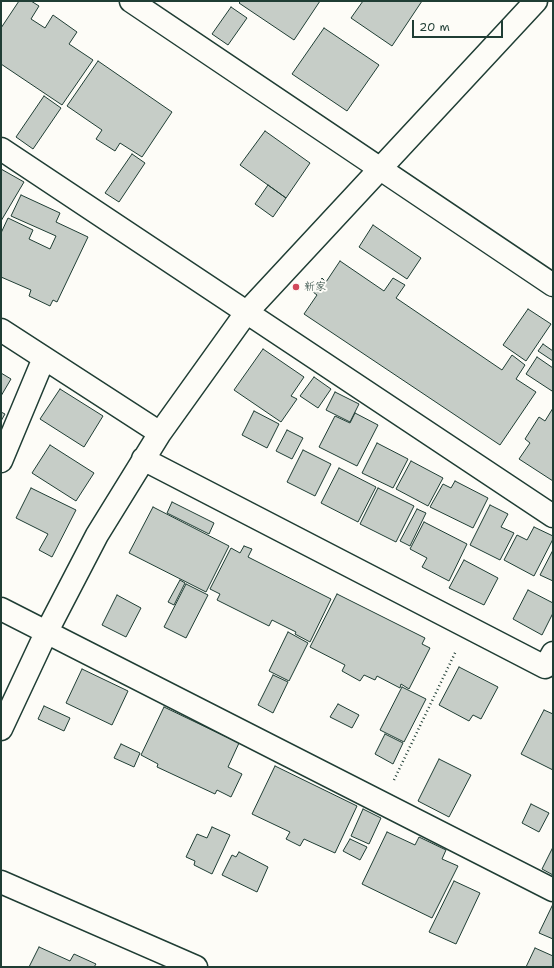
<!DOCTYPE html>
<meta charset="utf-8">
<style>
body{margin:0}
#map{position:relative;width:554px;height:968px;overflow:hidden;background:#fdfcf7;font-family:"Shantell Sans",sans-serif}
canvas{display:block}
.frame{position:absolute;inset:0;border:2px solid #1f3d34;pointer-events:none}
.scale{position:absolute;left:412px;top:20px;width:91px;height:18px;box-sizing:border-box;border:2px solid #1f3d34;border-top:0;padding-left:5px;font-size:12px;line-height:14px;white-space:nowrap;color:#1f3d34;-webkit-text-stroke:3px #fdfcf7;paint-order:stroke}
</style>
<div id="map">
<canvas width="554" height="968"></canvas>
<div class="frame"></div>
<div class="scale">20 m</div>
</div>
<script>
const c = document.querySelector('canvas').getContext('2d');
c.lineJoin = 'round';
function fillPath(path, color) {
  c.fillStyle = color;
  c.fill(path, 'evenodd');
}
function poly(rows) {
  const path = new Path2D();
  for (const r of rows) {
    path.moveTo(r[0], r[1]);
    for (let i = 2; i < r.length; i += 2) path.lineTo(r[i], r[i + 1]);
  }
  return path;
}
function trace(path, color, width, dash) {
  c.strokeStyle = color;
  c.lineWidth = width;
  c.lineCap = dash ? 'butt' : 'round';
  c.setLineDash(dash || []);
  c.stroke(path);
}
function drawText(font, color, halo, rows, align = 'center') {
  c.font = font + ' "Shantell Sans","Klee One",sans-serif';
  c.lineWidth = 4;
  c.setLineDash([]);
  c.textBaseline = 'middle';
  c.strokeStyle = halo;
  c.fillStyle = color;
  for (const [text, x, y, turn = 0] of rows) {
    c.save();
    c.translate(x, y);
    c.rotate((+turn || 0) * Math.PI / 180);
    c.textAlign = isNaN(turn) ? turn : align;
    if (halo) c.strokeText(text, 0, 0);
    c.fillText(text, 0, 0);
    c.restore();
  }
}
const building = poly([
 [19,1,31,1,39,6,31,19,45,28,53,15,77,32,69,44,93,60,62,105,1,64,1,28,19,1],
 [241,1,320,1,294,40,239,3,241,1],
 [363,1,422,1,392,46,351,18,363,1],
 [231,7,247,18,228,45,212,34,231,7],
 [324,28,379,65,347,111,292,74,324,28],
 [98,61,172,112,142,157,120,143,115,151,96,139,102,130,67,106,98,61],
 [44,96,61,108,33,149,16,137,44,96],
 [265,131,310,163,286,198,240,165,265,131],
 [132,154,145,163,119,202,105,193,132,154],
 [1,169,24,182,1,221,1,169],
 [268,185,286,198,273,217,255,204,268,185],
 [21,195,60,213,56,222,88,237,57,302,53,300,50,306,29,296,31,290,1,277,1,233,8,218,33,230,29,239,50,249,56,236,11,216,21,195],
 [373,225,421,258,407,279,359,247,373,225],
 [340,261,384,291,393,278,405,285,396,298,502,370,512,355,525,365,516,379,536,392,500,445,304,314,317,295,313,292,322,278,326,282,340,261],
 [528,309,551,324,526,361,503,345,528,309],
 [543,344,553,351,553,361,538,351,543,344],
 [263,349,304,377,291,396,297,399,281,422,234,390,263,349],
 [537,357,553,368,553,389,552,391,526,374,537,357],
 [1,373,11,379,1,396,1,373],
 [314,377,331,389,318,408,300,396,314,377],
 [60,389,103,416,84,447,40,419,60,389],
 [335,392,359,404,350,422,326,410,335,392],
 [553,408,553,481,519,459,530,443,525,439,539,417,545,421,553,408],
 [254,411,279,424,267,448,242,435,254,411],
 [1,412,5,414,1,421,1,412],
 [355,413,378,425,357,466,319,447,335,416,350,423,355,413],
 [287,430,303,438,292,459,276,451,287,430],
 [377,443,408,459,393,488,362,473,377,443],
 [50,445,94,473,76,501,32,473,50,445],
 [303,450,331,464,315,496,287,482,303,450],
 [411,461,443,478,428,506,396,489,411,461],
 [339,468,376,487,358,522,321,503,339,468],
 [455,481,488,498,473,528,430,507,443,484,451,488,455,481],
 [31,488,76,510,52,557,39,550,48,534,16,518,31,488],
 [378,488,414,506,396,542,360,524,378,488],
 [172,502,214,523,209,534,167,513,172,502],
 [490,505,508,514,501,527,514,533,500,560,470,545,490,505],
 [153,507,229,546,206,592,129,553,153,507],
 [417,509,426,513,410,546,400,541,417,509],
 [424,522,467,544,449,581,422,567,427,558,410,549,424,522],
 [534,527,553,536,553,539,534,576,504,560,517,535,527,540,534,527],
 [244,546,252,549,248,557,331,599,310,642,295,634,296,632,272,620,269,626,217,600,220,594,210,589,231,548,240,553,244,546],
 [553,550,553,581,540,575,553,550],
 [464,560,498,578,484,605,449,588,464,560],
 [180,580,185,583,174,605,168,602,180,580],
 [186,584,208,595,186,638,164,627,186,584],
 [528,590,553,603,553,613,542,635,513,619,528,590],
 [337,594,425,638,422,644,430,648,409,689,401,684,400,688,377,676,375,680,364,675,360,681,342,671,345,665,310,647,337,594],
 [117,595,141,608,126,637,102,625,117,595],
 [288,632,308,643,289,681,269,671,288,632],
 [459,667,498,687,481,719,473,715,469,721,439,705,459,667],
 [82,669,128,691,112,725,66,703,82,669],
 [273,675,288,682,273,713,258,705,273,675],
 [402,687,426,699,404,742,380,730,402,687],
 [338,704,359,715,352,728,330,717,338,704],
 [44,706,70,718,64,731,38,719,44,706],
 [164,707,239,743,228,767,242,774,231,797,217,790,215,794,157,767,158,764,141,755,164,707],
 [544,710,553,714,553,770,521,754,544,710],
 [385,734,403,743,393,764,375,754,385,734],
 [121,744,140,753,134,767,114,758,121,744],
 [439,759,471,775,449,817,418,801,439,759],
 [275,766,357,806,335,853,304,839,300,846,286,839,290,832,252,814,275,766],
 [531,804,549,813,539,832,522,823,531,804],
 [363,809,381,818,369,844,351,836,363,809],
 [212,827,230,835,212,874,194,865,195,861,186,857,197,834,207,838,212,827],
 [387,832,415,845,419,837,446,850,442,859,458,866,432,918,362,884,387,832],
 [350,839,367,847,360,860,343,851,350,839],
 [553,847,553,875,542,869,553,847],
 [239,852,268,867,257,892,222,875,232,855,236,857,239,852],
 [454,881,480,893,456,944,429,932,454,881],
 [553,904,553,939,539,933,553,904],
 [39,947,70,961,74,954,96,964,94,967,29,967,39,947],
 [535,948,553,956,553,967,526,967,535,948]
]);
fillPath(building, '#c6cdc7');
trace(building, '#1f3d34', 1);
const minor = poly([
 [131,1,553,285],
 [1,149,553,516],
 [1,330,160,433],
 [143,459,545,667,553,653],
 [1,461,44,358],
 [1,609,553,890],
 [1,729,46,633,97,535,160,433,246,313,536,1],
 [1,882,196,967]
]);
trace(minor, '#1f3d34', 25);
trace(poly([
 [394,780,456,651]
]), '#1f3d34', 2.5, [1, 3]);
trace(minor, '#fdfcf7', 22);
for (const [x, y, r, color] of [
 [296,287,4,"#d1495b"]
]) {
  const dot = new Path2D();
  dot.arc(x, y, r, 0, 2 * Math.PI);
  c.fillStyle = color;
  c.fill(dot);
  trace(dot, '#fdfcf7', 1.5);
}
drawText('11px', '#1f3d34', '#fdfcf7', [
 ["新家",304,287]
], 'left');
</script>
